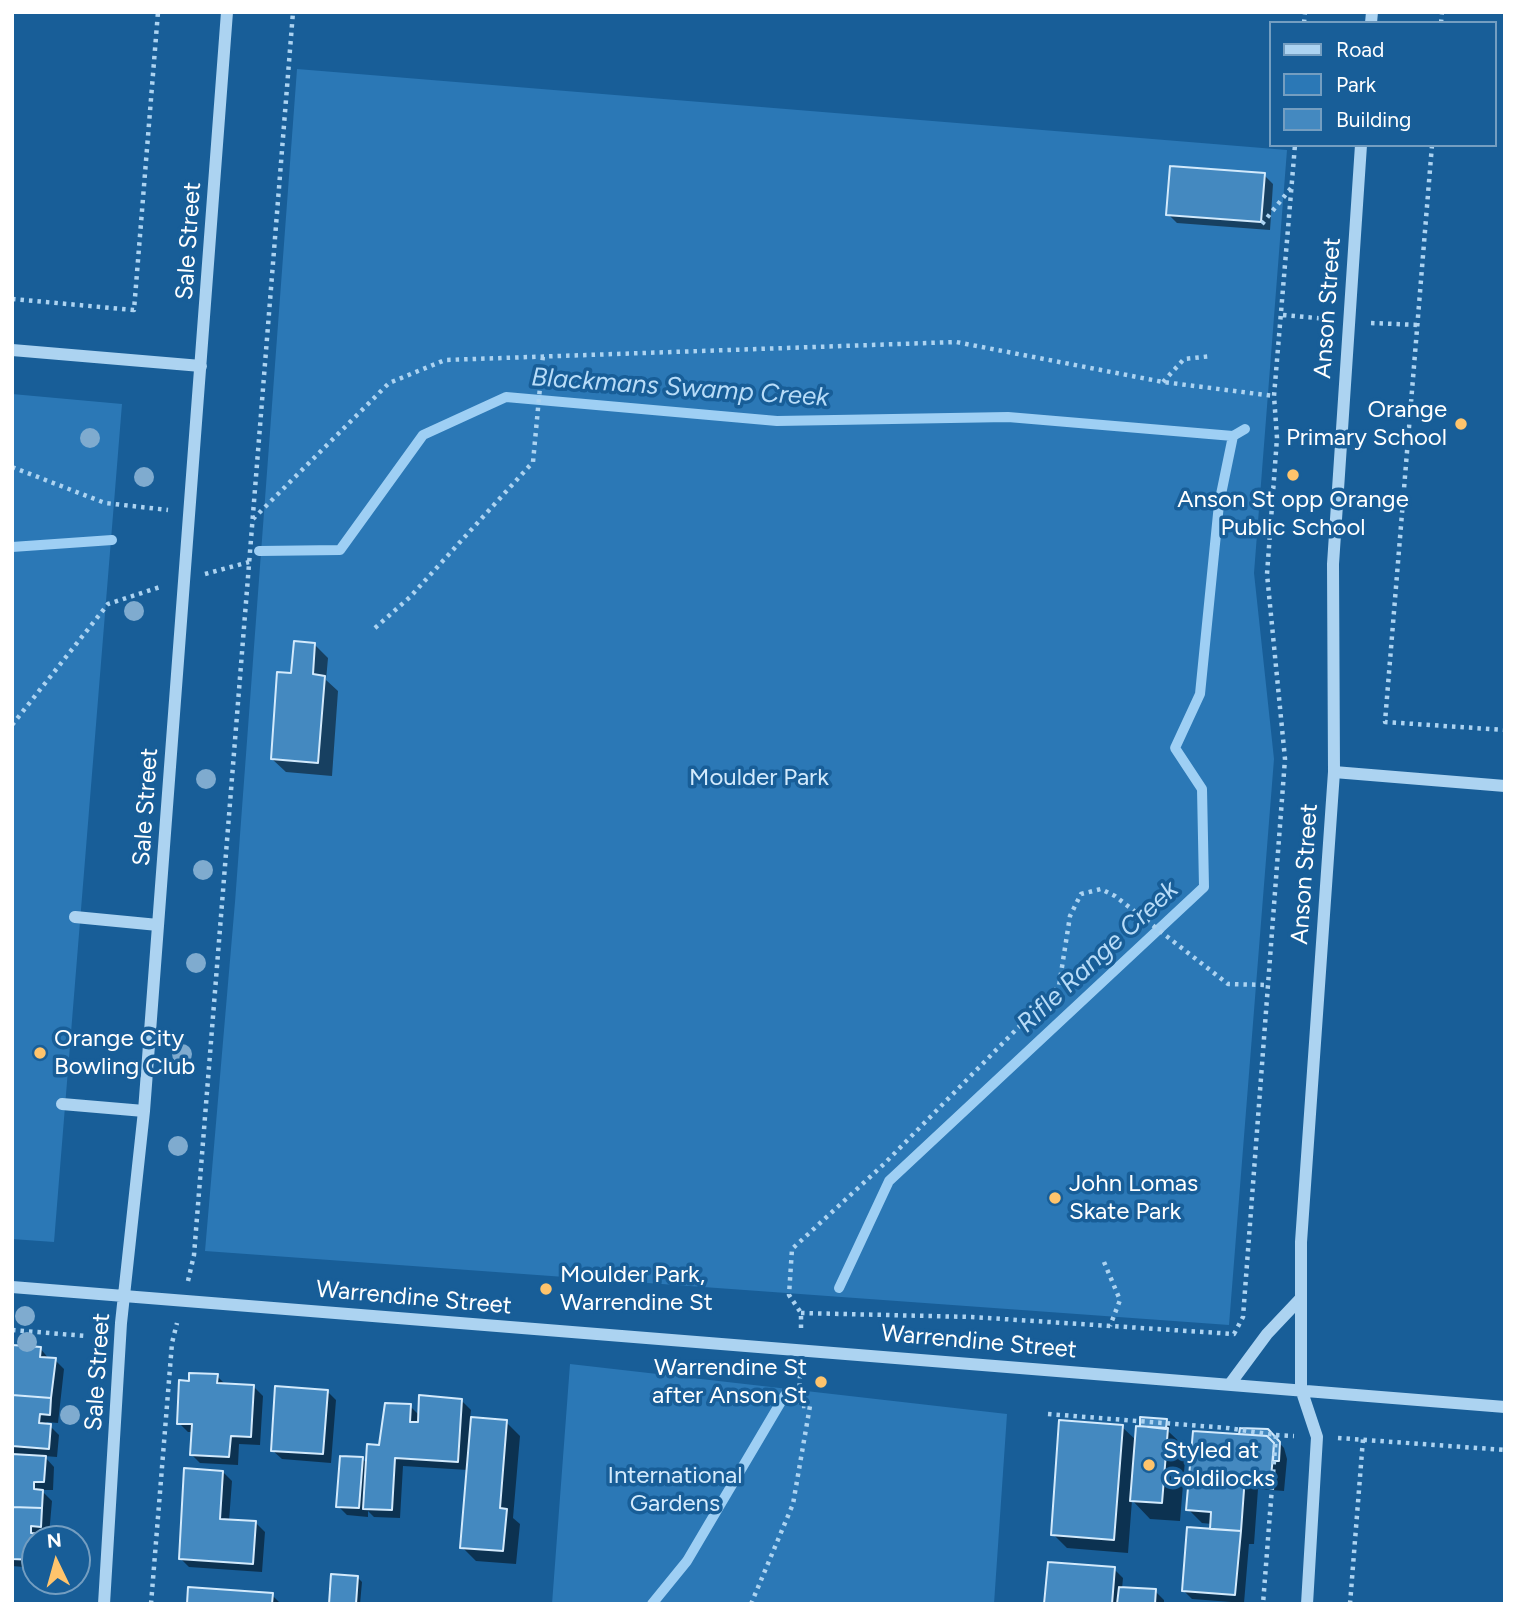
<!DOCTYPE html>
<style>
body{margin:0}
#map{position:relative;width:1517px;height:1616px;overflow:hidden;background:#185e98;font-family:Figtree,sans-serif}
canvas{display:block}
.frame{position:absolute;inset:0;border:14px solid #fff;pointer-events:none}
.legend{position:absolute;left:1269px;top:21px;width:228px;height:126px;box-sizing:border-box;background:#185e98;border:2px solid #749ec1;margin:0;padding:9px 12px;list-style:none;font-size:21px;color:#fff}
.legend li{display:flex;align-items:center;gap:14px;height:35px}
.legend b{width:35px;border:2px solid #749ec1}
.north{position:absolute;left:21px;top:1525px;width:70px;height:70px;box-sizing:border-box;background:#185e98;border:2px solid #749ec1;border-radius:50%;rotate:355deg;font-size:19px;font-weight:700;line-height:28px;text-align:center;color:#fff}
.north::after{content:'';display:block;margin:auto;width:24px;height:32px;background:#ffc46c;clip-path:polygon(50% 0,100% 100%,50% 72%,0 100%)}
</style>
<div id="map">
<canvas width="1517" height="1616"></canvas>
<div class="frame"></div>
<ul class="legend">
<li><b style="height:9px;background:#acd3f1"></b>Road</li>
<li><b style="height:19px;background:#2b78b6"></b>Park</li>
<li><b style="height:19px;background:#4489c0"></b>Building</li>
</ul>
<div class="north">N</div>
</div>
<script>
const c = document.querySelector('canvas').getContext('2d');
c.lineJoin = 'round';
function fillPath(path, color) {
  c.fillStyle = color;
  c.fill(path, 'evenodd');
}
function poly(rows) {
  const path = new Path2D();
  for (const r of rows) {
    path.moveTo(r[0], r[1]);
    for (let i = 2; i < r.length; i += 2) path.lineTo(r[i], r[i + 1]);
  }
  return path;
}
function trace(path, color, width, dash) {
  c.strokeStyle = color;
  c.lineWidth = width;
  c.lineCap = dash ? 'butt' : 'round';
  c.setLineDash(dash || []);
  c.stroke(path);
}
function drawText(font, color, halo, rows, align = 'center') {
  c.font = font + ' Figtree,sans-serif';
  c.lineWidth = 7;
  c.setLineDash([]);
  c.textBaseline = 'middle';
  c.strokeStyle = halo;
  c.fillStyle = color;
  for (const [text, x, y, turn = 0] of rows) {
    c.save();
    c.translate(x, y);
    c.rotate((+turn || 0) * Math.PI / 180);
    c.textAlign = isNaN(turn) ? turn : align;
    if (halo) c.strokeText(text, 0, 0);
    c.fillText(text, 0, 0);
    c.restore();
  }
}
fillPath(poly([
 [297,69,1287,150,1254,573,1274,759,1229,1325,205,1251,235,902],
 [12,394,122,404,54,1242,12,1239],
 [570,1364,1007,1414,994,1604,552,1604]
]), '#2b78b6');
fillPath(poly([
 [1264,175,1273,184,1270,230,1177,223,1168,214],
 [314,644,328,658,326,680,338,691,332,776,286,772,272,759,293,675],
 [12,1347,40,1348,49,1359,55,1360,64,1369,58,1423,46,1422,59,1435,57,1457,44,1456,54,1467,53,1490,41,1490,52,1501,49,1535,39,1534,44,1539,35,1539,35,1568,12,1566],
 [217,1376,226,1385,254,1387,263,1396,260,1445,239,1444,238,1465,200,1463,191,1454,193,1432,188,1432,179,1423,190,1383],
 [327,1391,336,1400,331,1463,282,1459,272,1450],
 [462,1401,471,1410,470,1419,506,1422,520,1436,513,1518,520,1524,516,1564,476,1561,462,1547,468,1470,403,1466,400,1518,374,1517,368,1511,368,1517,347,1515,338,1506,362,1459,368,1464,410,1406,420,1416],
 [1166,1420,1170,1424,1169,1432,1186,1448,1180,1521,1150,1519,1132,1500,1128,1553,1067,1548,1053,1534,1122,1427,1137,1441,1144,1429,1142,1426],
 [1241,1429,1272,1435,1284,1448,1287,1459,1284,1491,1258,1489,1254,1544,1249,1544,1244,1603,1192,1599,1183,1590,1212,1524,1202,1523,1188,1509,1241,1436],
 [223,1472,232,1481,229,1521,256,1523,265,1532,262,1572,189,1567,180,1558],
 [1114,1569,1123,1578,1122,1589,1155,1591,1164,1600,1164,1604,1046,1604],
 [358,1578,362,1582,360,1604,331,1604],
 [272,1595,281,1604,189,1604]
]), '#0007');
trace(poly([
 [12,547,112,540],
 [259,551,340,550,423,435,506,397,777,421,1008,417,1233,436,1245,429],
 [839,1288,889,1181,1204,887,1202,789,1175,748,1200,694,1219,504,1233,436],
 [652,1604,687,1561,785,1395]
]), '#9ecff4', 10);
const building = poly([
 [1170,166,1265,173,1261,222,1166,215,1170,166],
 [294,641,315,643,313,674,325,676,318,763,271,759,277,672,291,673,294,641],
 [12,1345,41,1347,40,1357,56,1358,51,1398,12,1395,12,1345],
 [189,1373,218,1374,217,1383,254,1385,251,1437,231,1436,229,1457,190,1455,192,1424,177,1424,179,1380,189,1381,189,1373],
 [275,1386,328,1390,323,1454,271,1451,275,1386],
 [12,1395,51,1398,50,1415,40,1414,39,1423,51,1424,49,1449,12,1446,12,1395],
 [419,1395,462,1399,458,1462,395,1458,392,1510,363,1509,367,1444,379,1445,385,1403,411,1404,410,1422,418,1422,419,1395],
 [471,1417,507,1420,500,1508,507,1509,503,1551,460,1548,471,1417],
 [1140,1417,1167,1419,1166,1429,1140,1426,1140,1417],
 [1059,1420,1123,1425,1114,1540,1051,1535,1059,1420],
 [1136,1426,1168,1428,1162,1503,1130,1501,1136,1426],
 [1240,1428,1268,1429,1280,1442,1279,1461,1273,1461,1274,1443,1267,1436,1239,1434,1240,1428],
 [1193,1431,1267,1436,1274,1443,1271,1478,1245,1476,1241,1531,1210,1529,1211,1512,1186,1510,1193,1431],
 [12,1454,46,1456,44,1482,34,1482,34,1489,43,1490,42,1508,12,1507,12,1454],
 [340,1456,363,1457,359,1508,336,1507,340,1456],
 [184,1468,223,1471,220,1519,256,1521,253,1564,179,1559,184,1468],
 [12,1507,42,1508,41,1527,31,1526,31,1533,42,1534,41,1539,35,1539,35,1560,12,1559,12,1507],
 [1187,1527,1241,1531,1235,1595,1182,1591,1187,1527],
 [1048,1562,1115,1567,1112,1604,1044,1604,1048,1562],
 [331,1574,358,1576,356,1604,329,1604,331,1574],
 [188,1587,273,1593,272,1604,187,1604,188,1587],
 [1119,1587,1156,1589,1155,1604,1117,1604,1119,1587]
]);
fillPath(building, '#4489c0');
trace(building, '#d3eafc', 2);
trace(poly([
 [1304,23,1305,12],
 [1441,23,1442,12],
 [1432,145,1385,722,1505,730],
 [1262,224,1291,188],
 [12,299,134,310,158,12],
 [1283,315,1327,319],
 [1371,323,1419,325],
 [1163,382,1184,359,1212,356],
 [12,467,105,503,168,510],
 [253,519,389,383,445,360,956,342,1163,382,1274,396],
 [205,574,249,562],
 [375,628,410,597,533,462,543,355],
 [12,725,108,604,163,586],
 [1104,1262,1120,1300,1110,1326],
 [188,1281,194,1255,293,12],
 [801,1313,972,1317,1234,1334,1243,1317,1285,759,1267,574,1277,438,1274,396,1295,145],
 [801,1328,801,1313,789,1295,792,1249,884,1164,1059,986,1070,916,1081,894,1101,889,1115,896,1228,984,1268,985],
 [12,1330,86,1336],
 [1048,1414,1227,1428,1276,1435,1263,1604],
 [1276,1435,1294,1436],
 [1338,1438,1505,1450],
 [151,1604,172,1343,177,1323],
 [751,1604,793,1504,810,1406,799,1406,800,1372],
 [1350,1604,1363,1439]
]), '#acd3f1', 4.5, [3.5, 5]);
trace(poly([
 [1371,23,1372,12],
 [12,350,201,366],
 [1334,772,1505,786],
 [75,917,158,925],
 [62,1104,144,1111],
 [12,1287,1505,1407],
 [1230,1384,1267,1334,1301,1298],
 [104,1604,121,1323,144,1111,227,12],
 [1307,1604,1317,1437,1301,1389,1301,1242,1334,772,1333,564,1361,145]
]), '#acd3f1', 12);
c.fillStyle = '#7fabcf';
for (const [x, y] of [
 [90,438],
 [144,477],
 [134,611],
 [206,779],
 [203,870],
 [196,963],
 [182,1054],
 [178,1146],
 [25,1316],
 [27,1342],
 [70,1415]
]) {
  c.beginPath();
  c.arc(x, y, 10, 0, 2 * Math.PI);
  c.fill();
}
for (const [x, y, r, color] of [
 [1461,424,7,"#ffc46c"],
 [1293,475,7,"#ffc46c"],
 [40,1053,7,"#ffc46c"],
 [1055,1198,7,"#ffc46c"],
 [546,1289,7,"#ffc46c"],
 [821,1382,7,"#ffc46c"],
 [1149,1465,7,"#ffc46c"]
]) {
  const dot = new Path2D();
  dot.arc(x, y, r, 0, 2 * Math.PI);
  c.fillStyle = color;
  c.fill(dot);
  trace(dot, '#185e98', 2.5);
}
drawText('24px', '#fff', '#185e98', [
 ["Sale Street",189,241,-86],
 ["Anson Street",1328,308,-86],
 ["Sale Street",146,807,-86],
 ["Anson Street",1305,874,-86],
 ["Warrendine Street",414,1298,5],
 ["Warrendine Street",979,1342,5],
 ["Sale Street",98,1372,-86]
]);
drawText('24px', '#fff', '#185e98', [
 ["Orange",1447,410,"right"],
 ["Primary School",1447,438,"right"],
 ["Anson St opp Orange",1293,500,"center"],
 ["Public School",1293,528,"center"],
 ["Orange City",54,1039],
 ["Bowling Club",54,1067],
 ["John Lomas",1069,1184],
 ["Skate Park",1069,1212],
 ["Moulder Park,",560,1275],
 ["Warrendine St",560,1303],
 ["Warrendine St",807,1368,"right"],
 ["after Anson St",807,1396,"right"],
 ["Styled at",1163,1451],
 ["Goldilocks",1163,1479]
], 'left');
drawText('24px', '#d3eafc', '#185e98', [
 ["Moulder Park",759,778],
 ["International",675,1476],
 ["Gardens",675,1504]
]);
drawText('italic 26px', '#b8dcf8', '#185e98', [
 ["Blackmans Swamp Creek",680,388,4],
 ["Rifle Range Creek",1098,957,-43]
]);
</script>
